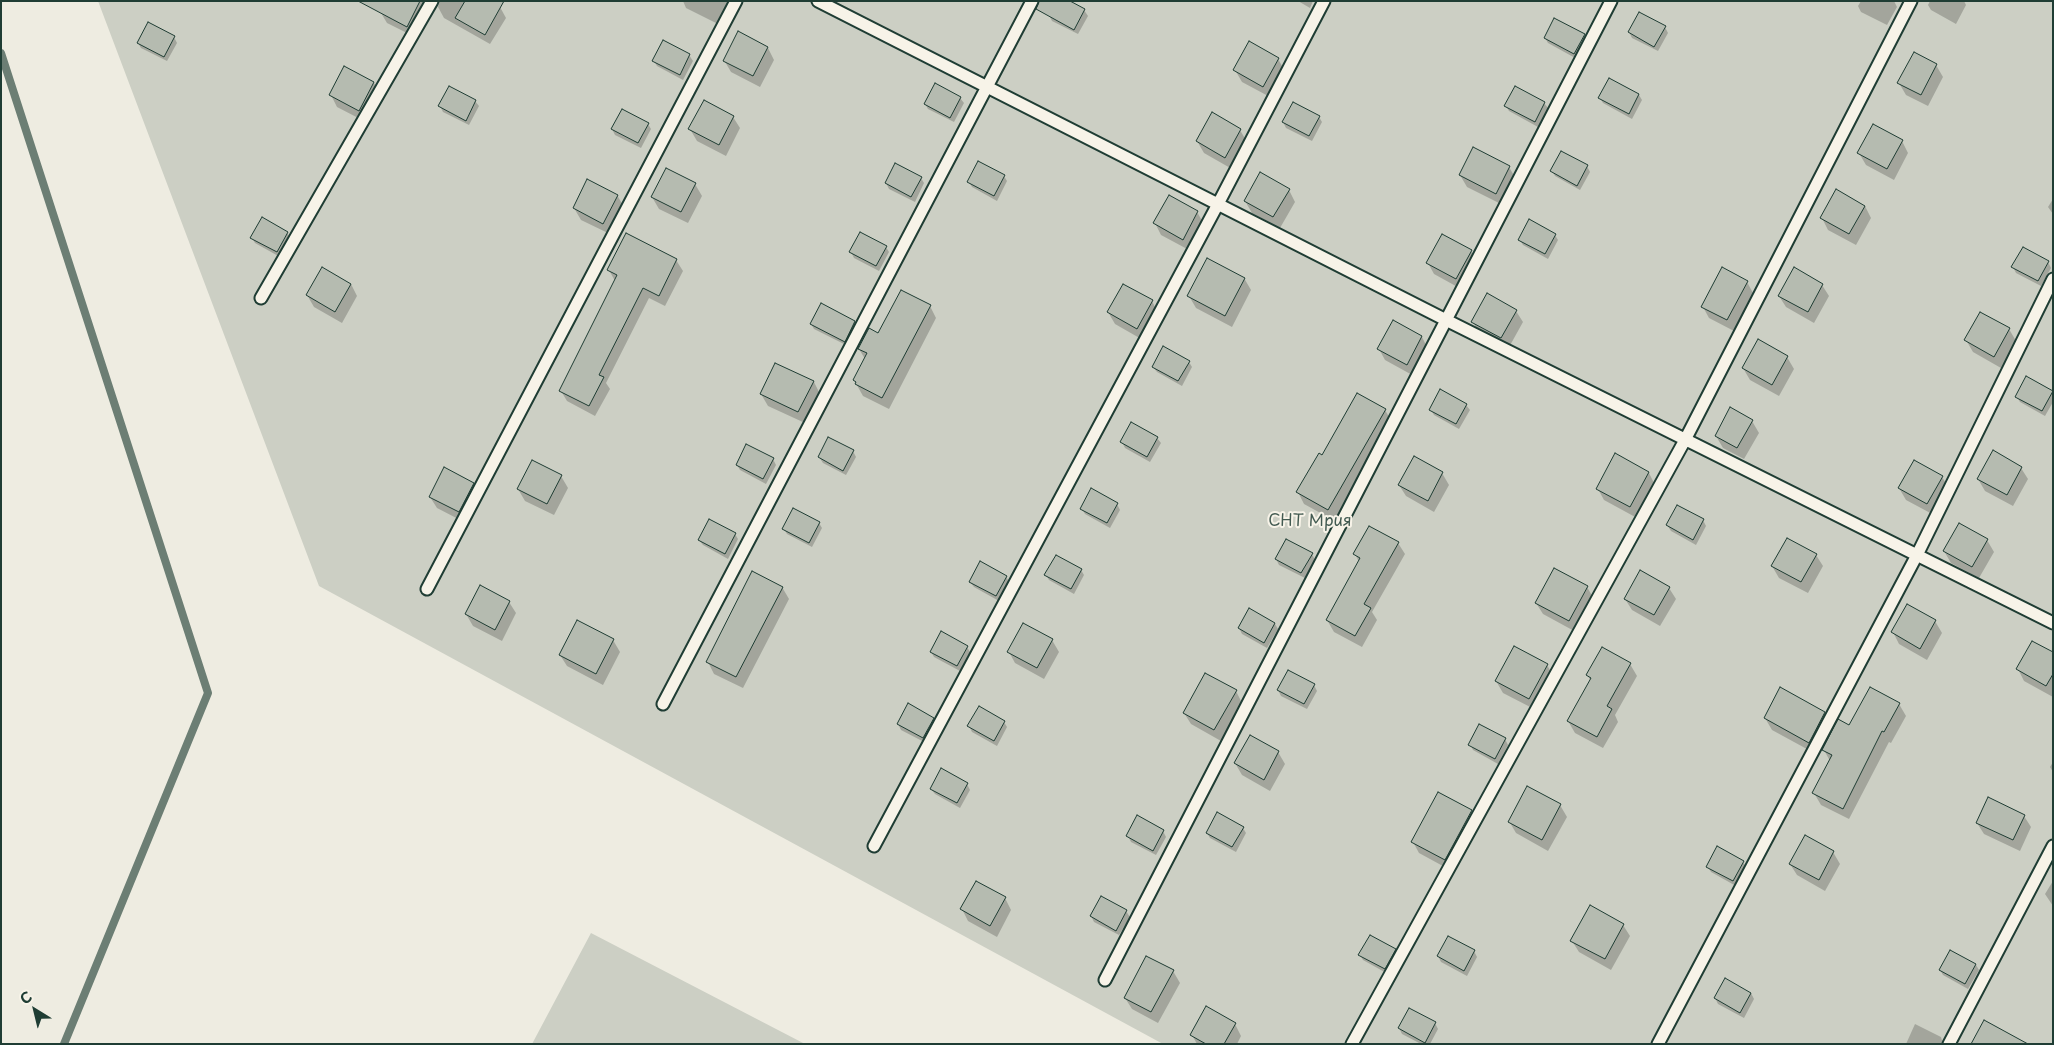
<!DOCTYPE html>
<meta charset="utf-8">
<style>
body{margin:0}
#map{position:relative;width:2054px;height:1045px;overflow:hidden;background:#eeece1;font-family:"Playpen Sans",sans-serif}
canvas{display:block}
.frame{position:absolute;inset:0;border:2px solid #1f3d34;pointer-events:none}
.north{position:absolute;left:10px;top:985px;width:50px;height:50px;-webkit-text-stroke:4px #f7f3e8;paint-order:stroke;rotate:324deg;font-size:14px;font-weight:700;line-height:20px;text-align:center;color:#1f3d34}
.north::after{content:'';display:block;margin:auto;width:18px;height:22px;background:#1f3d34;clip-path:polygon(50% 0,100% 100%,50% 72%,0 100%)}
</style>
<div id="map">
<canvas width="2054" height="1045"></canvas>
<div class="frame"></div>
<div class="north">С</div>
</div>
<script>
const c = document.querySelector('canvas').getContext('2d');
c.lineJoin = 'round';
function fillPath(path, color) {
  c.fillStyle = color;
  c.fill(path, 'evenodd');
}
function poly(rows) {
  const path = new Path2D();
  for (const r of rows) {
    path.moveTo(r[0], r[1]);
    for (let i = 2; i < r.length; i += 2) path.lineTo(r[i], r[i + 1]);
  }
  return path;
}
function trace(path, color, width, dash) {
  c.strokeStyle = color;
  c.lineWidth = width;
  c.lineCap = dash ? 'butt' : 'round';
  c.setLineDash(dash || []);
  c.stroke(path);
}
function drawText(font, color, halo, rows, align = 'center') {
  c.font = font + ' "Playpen Sans",sans-serif';
  c.lineWidth = 4;
  c.setLineDash([]);
  c.textBaseline = 'middle';
  c.strokeStyle = halo;
  c.fillStyle = color;
  for (const [text, x, y, turn = 0] of rows) {
    c.save();
    c.translate(x, y);
    c.rotate((+turn || 0) * Math.PI / 180);
    c.textAlign = isNaN(turn) ? turn : align;
    if (halo) c.strokeText(text, 0, 0);
    c.fillText(text, 0, 0);
    c.restore();
  }
}
fillPath(poly([
 [98,1,2053,1,2053,1044,1163,1044,319,586],
 [591,933,805,1044,532,1044]
]), '#cccfc4');
fillPath(poly([
 [387,1,489,1,500,7,506,18,490,44,444,18,438,7,439,3,434,5,413,36,387,23,381,13],
 [683,1,735,1,722,26,686,8],
 [1298,1,1313,1,1310,8],
 [1861,1,1894,1,1897,7,1887,25,1861,12,1858,6],
 [1930,1,1964,1,1966,5,1956,24,1931,10,1928,5],
 [1084,10,1088,16,1078,34,1052,21,1049,15],
 [1665,27,1668,33,1658,51,1632,38,1629,32],
 [1584,35,1587,41,1577,59,1548,43,1545,38],
 [174,37,177,43,167,61,141,48,138,43],
 [664,42,689,55,693,61,683,80,657,66,654,61],
 [768,48,774,60,760,87,731,72,724,60],
 [1914,53,1936,65,1943,77,1928,106,1906,95,1899,83],
 [1278,59,1285,71,1270,97,1242,82,1235,70],
 [374,83,380,94,366,122,337,107,331,95],
 [1639,95,1642,100,1632,119,1603,103,1600,98],
 [960,98,964,103,954,122,928,109,925,104],
 [475,101,479,106,469,125,443,112,440,106],
 [1544,103,1548,108,1538,127,1509,111,1506,106],
 [733,117,740,128,726,156,697,141,690,129],
 [1319,117,1322,122,1312,141,1286,128,1283,122],
 [648,124,651,129,641,148,615,135,612,129],
 [1240,130,1247,142,1232,169,1204,153,1197,141],
 [1902,141,1908,153,1894,180,1866,165,1859,153],
 [1587,166,1590,172,1580,190,1555,176,1552,171],
 [1509,167,1516,179,1503,205,1467,187,1460,175],
 [1004,176,1007,181,997,201,972,187,969,182],
 [921,178,924,183,915,202,889,189,886,183],
 [695,184,702,196,688,223,659,209,652,197],
 [1289,190,1295,202,1280,228,1252,213,1245,201],
 [617,195,624,207,610,234,581,220,574,208],
 [2053,199,2053,214,2048,207],
 [1865,206,1871,218,1856,245,1828,230,1822,218],
 [1197,212,1204,224,1189,250,1161,235,1155,223],
 [262,219,287,233,291,238,280,257,255,243,252,238],
 [1555,235,1558,240,1548,259,1523,245,1520,240],
 [886,247,889,252,879,271,854,258,851,252],
 [1471,251,1478,263,1463,290,1434,274,1428,263],
 [676,260,683,271,665,306,649,298,606,383,610,389,595,416,567,401,561,391,615,281,609,270],
 [2048,262,2051,268,2041,286,2016,273,2013,267],
 [1244,278,1251,290,1232,327,1196,308,1189,296],
 [1747,282,1753,293,1734,331,1709,318,1703,307],
 [351,284,357,296,342,323,314,307,307,295],
 [1822,285,1829,296,1814,323,1786,307,1779,296],
 [1152,301,1158,313,1143,340,1115,324,1108,312],
 [821,305,855,322,858,328,848,346,814,329,811,324],
 [930,306,936,318,889,409,863,396,854,380,865,359,859,349,879,335],
 [1516,311,1523,322,1508,349,1479,333,1473,322],
 [1393,322,1422,337,1428,349,1414,376,1385,360,1379,349],
 [2009,329,2016,341,2001,368,1973,352,1966,340],
 [1787,357,1794,369,1779,396,1750,380,1743,368],
 [1189,362,1192,367,1182,386,1157,372,1153,367],
 [776,364,814,382,820,394,805,423,768,406,761,394],
 [2052,392,2053,402,2045,416,2020,402,2017,397],
 [1466,405,1470,410,1459,429,1434,415,1431,410],
 [1731,409,1752,421,1759,433,1744,459,1723,448,1716,436],
 [1385,410,1392,422,1335,521,1304,504,1298,492,1323,457],
 [1157,438,1161,443,1150,462,1125,448,1122,442],
 [853,451,856,457,846,475,823,463,819,457],
 [1414,458,1442,473,1449,485,1434,512,1406,496,1399,485],
 [773,459,776,465,766,484,740,470,737,465],
 [533,461,561,476,568,488,554,515,525,501,518,489],
 [2021,468,2028,479,2013,506,1985,491,1978,479],
 [1649,473,1655,485,1637,518,1604,500,1598,489],
 [1942,477,1949,488,1934,515,1906,500,1899,488],
 [473,484,480,496,466,523,437,508,430,497],
 [1117,504,1120,510,1110,528,1085,514,1082,509],
 [1703,520,1706,526,1696,545,1671,531,1667,525],
 [819,523,822,528,812,547,787,534,784,529],
 [735,534,738,539,728,559,703,545,699,540],
 [1987,540,1994,552,1979,578,1951,563,1944,551],
 [1398,543,1405,554,1372,612,1377,620,1362,647,1334,632,1327,620,1359,562,1355,554],
 [1312,554,1315,560,1305,578,1279,565,1276,559],
 [1816,555,1823,566,1808,593,1779,578,1772,566],
 [1081,570,1084,575,1074,594,1049,580,1046,575],
 [1006,576,1009,582,999,601,974,587,970,582],
 [782,587,789,599,743,688,714,674,708,662],
 [1587,587,1594,599,1576,632,1543,614,1536,603],
 [1669,588,1676,599,1660,626,1632,610,1625,599],
 [509,602,516,613,502,641,473,626,466,614],
 [1935,621,1942,633,1927,660,1899,644,1893,632],
 [1275,624,1278,629,1267,648,1242,634,1239,628],
 [613,640,620,652,603,685,567,666,560,655],
 [1052,640,1059,652,1044,679,1015,663,1009,652],
 [967,647,970,652,960,671,934,657,931,652],
 [2053,653,2053,697,2024,681,2018,669],
 [1630,664,1637,676,1615,715,1618,722,1603,748,1575,733,1568,721,1591,681,1587,675],
 [1547,665,1554,677,1536,710,1503,693,1496,681],
 [1314,685,1317,691,1307,709,1281,696,1278,690],
 [1236,691,1242,703,1221,741,1191,724,1184,713],
 [1899,704,1906,716,1891,743,1889,742,1849,819,1821,805,1814,793,1830,761,1824,750,1849,727],
 [1824,713,1831,725,1816,754,1772,730,1765,718],
 [933,719,936,724,926,743,901,730,898,724],
 [1004,722,1007,727,997,746,972,732,969,726],
 [1250,736,1278,752,1285,764,1270,791,1242,775,1235,763],
 [1505,739,1508,745,1498,764,1473,750,1470,744],
 [2053,762,2053,772,2050,767],
 [967,784,970,790,960,808,935,794,931,789],
 [1560,805,1567,817,1548,851,1516,833,1509,821],
 [1471,811,1478,823,1452,871,1419,853,1413,842],
 [2024,816,2031,827,2020,851,1984,834,1977,823],
 [1243,828,1246,833,1236,852,1210,838,1207,833],
 [1163,831,1166,837,1156,855,1131,842,1128,836],
 [1833,852,1840,864,1825,891,1797,875,1790,864],
 [1743,862,1746,867,1736,886,1711,872,1708,867],
 [2053,881,2053,906,2045,894],
 [1005,898,1011,910,997,937,968,921,962,909],
 [1101,898,1126,911,1130,917,1119,935,1094,922,1091,916],
 [1623,925,1630,936,1611,970,1579,952,1572,941],
 [1395,950,1398,955,1388,974,1363,960,1360,955],
 [1474,951,1477,957,1467,976,1441,962,1438,956],
 [1950,951,1976,965,1979,970,1968,989,1943,975,1940,970],
 [1173,971,1180,983,1158,1023,1132,1009,1125,998],
 [1751,993,1754,999,1744,1018,1718,1004,1715,998],
 [1435,1023,1438,1029,1430,1044,1421,1044,1402,1034,1399,1028],
 [1235,1024,1241,1036,1237,1044,1197,1044,1192,1035],
 [1915,1024,1941,1037,1943,1044,1906,1044]
]), '#0003');
trace(poly([
 [1,53,208,693,64,1044]
]), '#6c7e74', 8);
const building = poly([
 [358,1,420,1,407,27,358,1],
 [465,1,504,1,485,35,455,18,465,1],
 [1039,1,1070,1,1085,9,1074,30,1036,9,1039,1],
 [1639,12,1666,26,1654,47,1628,32,1639,12],
 [1554,18,1585,34,1574,54,1544,38,1554,18],
 [148,22,175,36,164,57,137,43,148,22],
 [738,31,768,47,753,76,723,61,738,31],
 [663,40,690,54,680,75,652,61,663,40],
 [1249,41,1279,58,1263,87,1233,70,1249,41],
 [1914,52,1937,64,1921,95,1897,83,1914,52],
 [344,66,374,82,359,111,329,95,344,66],
 [1609,78,1639,94,1629,114,1598,98,1609,78],
 [935,83,961,97,950,118,924,104,935,83],
 [449,86,476,100,466,121,438,106,449,86],
 [1515,86,1545,102,1535,122,1504,106,1515,86],
 [704,100,734,116,719,145,688,129,704,100],
 [1293,102,1320,116,1309,136,1282,122,1293,102],
 [622,109,649,123,638,143,611,129,622,109],
 [1212,112,1241,129,1225,158,1196,141,1212,112],
 [1873,124,1903,140,1887,169,1857,153,1873,124],
 [1473,147,1510,166,1496,194,1459,175,1473,147],
 [1561,151,1588,165,1577,186,1550,171,1561,151],
 [978,161,1005,175,994,196,967,182,978,161],
 [895,163,922,177,911,197,885,183,895,163],
 [666,168,696,183,681,212,651,197,666,168],
 [1260,172,1290,189,1273,217,1244,201,1260,172],
 [587,179,618,195,603,224,573,208,587,179],
 [1836,189,1865,206,1849,234,1820,218,1836,189],
 [1169,195,1198,211,1183,240,1153,223,1169,195],
 [262,217,288,232,277,252,250,238,262,217],
 [1529,219,1556,234,1545,254,1518,240,1529,219],
 [860,232,887,246,876,266,849,252,860,232],
 [626,233,677,259,659,296,643,288,599,375,604,377,589,406,559,391,617,275,607,270,626,233],
 [1442,234,1472,250,1456,279,1426,263,1442,234],
 [2023,247,2049,261,2038,281,2011,267,2023,247],
 [1207,258,1245,278,1225,316,1187,296,1207,258],
 [322,267,351,284,335,312,306,295,322,267],
 [1722,267,1748,281,1727,320,1701,307,1722,267],
 [1794,267,1823,284,1808,312,1778,296,1794,267],
 [1123,284,1153,300,1137,329,1107,312,1123,284],
 [901,290,931,305,882,398,855,384,856,382,853,380,867,353,858,349,869,328,878,333,901,290],
 [1487,293,1517,310,1501,338,1471,322,1487,293],
 [821,303,855,321,845,342,810,324,821,303],
 [1980,312,2010,328,1994,357,1964,340,1980,312],
 [1393,320,1422,336,1407,365,1377,349,1393,320],
 [1758,339,1788,356,1772,385,1742,368,1758,339],
 [1163,346,1190,361,1178,381,1152,367,1163,346],
 [775,363,814,381,798,412,760,394,775,363],
 [2026,376,2053,391,2042,411,2015,397,2026,376],
 [1440,389,1467,404,1456,424,1429,410,1440,389],
 [1357,393,1386,409,1328,510,1296,492,1319,453,1322,455,1357,393],
 [1730,407,1753,420,1737,448,1715,436,1730,407],
 [1131,422,1158,437,1147,457,1120,442,1131,422],
 [828,437,854,450,843,471,818,457,828,437],
 [746,444,774,458,763,479,736,465,746,444],
 [1993,450,2022,467,2007,495,1977,479,1993,450],
 [1615,453,1649,472,1630,507,1596,489,1615,453],
 [1414,456,1443,472,1428,501,1398,485,1414,456],
 [532,460,562,475,547,504,517,489,532,460],
 [1914,460,1943,476,1927,504,1898,488,1914,460],
 [444,467,474,483,459,512,429,497,444,467],
 [1091,488,1118,503,1107,523,1080,509,1091,488],
 [1677,505,1704,519,1693,540,1666,525,1677,505],
 [793,508,820,522,809,543,782,529,793,508],
 [709,519,736,533,725,554,698,540,709,519],
 [1959,523,1988,539,1972,567,1943,551,1959,523],
 [1369,526,1399,542,1364,604,1371,608,1355,636,1326,620,1360,558,1353,554,1369,526],
 [1787,538,1817,554,1801,582,1771,566,1787,538],
 [1286,539,1313,553,1301,573,1275,559,1286,539],
 [1056,555,1082,569,1071,589,1044,575,1056,555],
 [980,561,1007,576,996,596,969,582,980,561],
 [1554,568,1588,586,1569,621,1535,603,1554,568],
 [1640,570,1670,587,1654,615,1624,599,1640,570],
 [752,571,783,587,736,677,706,662,752,571],
 [480,585,510,601,495,630,465,614,480,585],
 [1907,604,1936,620,1920,649,1891,632,1907,604],
 [1249,608,1275,623,1264,643,1238,628,1249,608],
 [577,620,614,639,596,674,559,655,577,620],
 [1023,623,1053,639,1037,668,1007,652,1023,623],
 [941,631,968,646,957,666,930,652,941,631],
 [2032,641,2053,652,2053,674,2046,686,2016,669,2032,641],
 [1514,646,1548,664,1529,699,1495,681,1514,646],
 [1602,647,1631,663,1607,706,1612,709,1597,737,1567,721,1591,678,1586,675,1602,647],
 [1288,670,1315,684,1304,704,1277,690,1288,670],
 [1205,673,1237,690,1214,730,1183,713,1205,673],
 [1780,687,1825,712,1809,743,1764,718,1780,687],
 [1870,687,1900,703,1884,732,1882,731,1843,809,1812,793,1832,755,1822,750,1838,719,1849,725,1870,687],
 [908,703,934,718,923,738,897,724,908,703],
 [979,706,1005,721,994,741,967,726,979,706],
 [1479,724,1506,738,1495,759,1468,745,1479,724],
 [1250,735,1279,751,1264,780,1234,763,1250,735],
 [941,768,968,783,957,803,930,789,941,768],
 [1527,786,1561,804,1542,840,1508,822,1527,786],
 [1438,792,1472,810,1445,860,1411,842,1438,792],
 [1988,797,2025,815,2013,840,1976,823,1988,797],
 [1217,812,1244,827,1232,847,1206,833,1217,812],
 [1137,815,1164,830,1153,851,1126,836,1137,815],
 [1805,835,1834,851,1819,880,1789,864,1805,835],
 [1717,846,1744,861,1733,881,1706,867,1717,846],
 [976,881,1006,897,990,926,960,909,976,881],
 [1101,896,1127,910,1116,931,1090,916,1101,896],
 [1590,905,1624,924,1605,959,1570,941,1590,905],
 [1370,935,1396,949,1385,969,1358,955,1370,935],
 [1448,936,1475,950,1464,971,1437,956,1448,936],
 [1950,950,1976,964,1965,984,1939,970,1950,950],
 [1146,956,1174,970,1151,1012,1124,998,1146,956],
 [1725,978,1751,993,1740,1013,1714,998,1725,978],
 [1206,1006,1236,1023,1224,1044,1206,1044,1190,1035,1206,1006],
 [1409,1008,1436,1022,1425,1043,1398,1028,1409,1008],
 [1984,1020,2028,1044,1971,1044,1984,1020]
]);
fillPath(building, '#b5bbb0');
trace(building, '#1f3d34', 1);
const service = poly([
 [818,1,1446,320,2053,623],
 [261,298,432,1],
 [427,589,736,1],
 [663,704,1032,1],
 [874,846,1218,204,1324,1],
 [1105,980,1611,1],
 [1352,1044,1685,440,1911,1],
 [1658,1044,1917,555,2053,279],
 [1949,1044,2053,846]
]);
trace(service, '#1f3d34', 15);
trace(service, '#f7f3e8', 11);
drawText('16px', '#425a51', '#f7f3e8', [
 ["СНТ Мрия",1310,522]
]);
</script>
